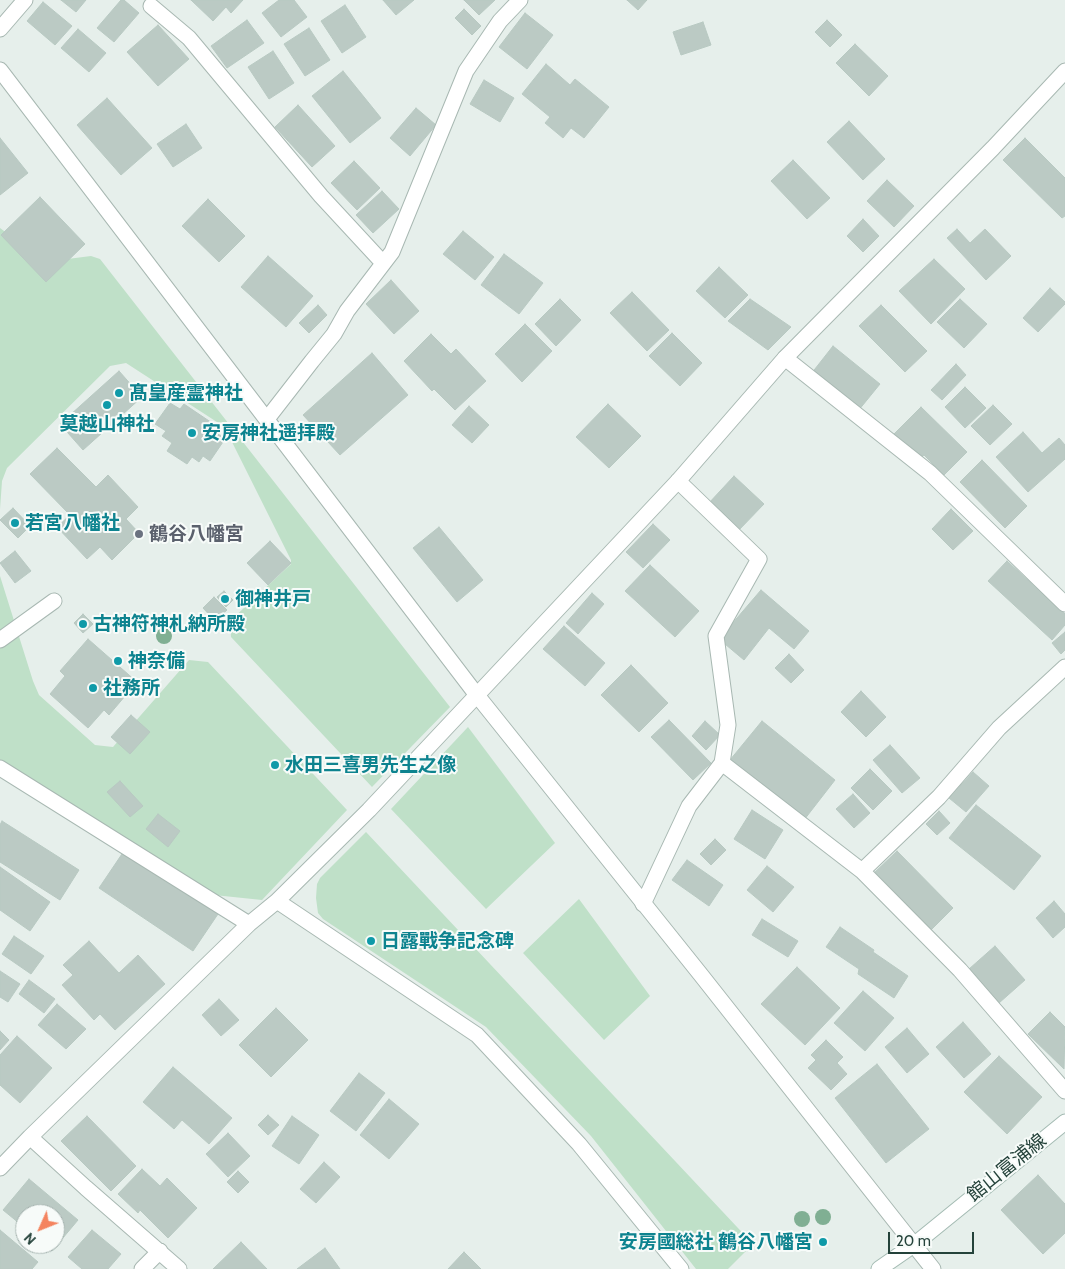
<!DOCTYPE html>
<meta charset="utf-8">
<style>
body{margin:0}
#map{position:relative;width:1065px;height:1269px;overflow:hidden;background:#e6efeb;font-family:Cabin,sans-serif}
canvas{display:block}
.north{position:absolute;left:15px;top:1204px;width:50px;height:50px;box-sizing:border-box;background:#f7fbf9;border:1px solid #a3b1ad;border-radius:50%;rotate:226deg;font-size:14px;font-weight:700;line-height:20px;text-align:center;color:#24423a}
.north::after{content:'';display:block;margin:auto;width:18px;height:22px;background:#f4845f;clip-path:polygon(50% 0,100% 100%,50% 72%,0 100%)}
.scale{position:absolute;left:888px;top:1232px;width:86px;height:22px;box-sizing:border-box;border:2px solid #24423a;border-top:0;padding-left:6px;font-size:15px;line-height:18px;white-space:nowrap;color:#24423a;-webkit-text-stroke:4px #f7fbf9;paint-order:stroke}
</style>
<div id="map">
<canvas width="1065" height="1269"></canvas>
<div class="north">N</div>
<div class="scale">20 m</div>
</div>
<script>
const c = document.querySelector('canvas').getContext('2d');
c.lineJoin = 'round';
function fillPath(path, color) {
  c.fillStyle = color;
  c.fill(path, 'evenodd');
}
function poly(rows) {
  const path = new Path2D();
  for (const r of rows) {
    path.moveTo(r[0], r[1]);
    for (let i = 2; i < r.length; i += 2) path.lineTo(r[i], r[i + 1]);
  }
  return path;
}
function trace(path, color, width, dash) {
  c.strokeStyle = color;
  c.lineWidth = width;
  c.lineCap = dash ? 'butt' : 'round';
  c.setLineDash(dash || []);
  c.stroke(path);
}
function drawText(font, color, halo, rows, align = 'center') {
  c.font = font + ' Cabin,"Noto Sans JP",sans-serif';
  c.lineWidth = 4;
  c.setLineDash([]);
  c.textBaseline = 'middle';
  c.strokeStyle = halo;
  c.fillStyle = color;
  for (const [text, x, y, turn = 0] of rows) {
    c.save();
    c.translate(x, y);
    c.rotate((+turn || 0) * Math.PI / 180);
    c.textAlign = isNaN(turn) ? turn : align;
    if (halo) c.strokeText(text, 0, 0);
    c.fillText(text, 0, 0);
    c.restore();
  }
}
fillPath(poly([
 [0,228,35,254,52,261,91,256,100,259,450,707,372,787,231,637,230,621,291,564,291,560,226,430,220,424,126,363,110,366,7,468,2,481,0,509],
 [0,576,33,681,39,695,95,745,113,747,189,660,208,662,347,810,262,900,214,895,0,760],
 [468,727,555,843,486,909,391,809],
 [366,832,753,1244,728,1269,696,1269,591,1136,486,1027,323,919,318,913,316,898,317,884,320,878],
 [579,899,650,996,604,1040,523,953]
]), '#bfe0c8');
const building = poly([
 [61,0,86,0,76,12,61,0],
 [121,0,124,0,139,13,114,42,97,28,121,0],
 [191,0,243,0,231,13,226,7,213,21,191,0],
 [279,0,294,0,307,17,281,37,262,13,279,0],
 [383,0,414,0,396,15,383,0],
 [464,0,495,0,479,15,464,0],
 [627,0,647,0,638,10,627,0],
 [43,2,72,26,55,45,27,21,43,2],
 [345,5,366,37,342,53,321,21,345,5],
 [464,9,481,26,472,35,455,18,464,9],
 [525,13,553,35,527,69,499,47,525,13],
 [247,20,264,43,227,68,211,46,247,20],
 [827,20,842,35,830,47,815,32,827,20],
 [703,22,711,45,681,55,673,32,703,22],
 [158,25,189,59,158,86,127,52,158,25],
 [309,28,330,60,305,76,284,44,309,28],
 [78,29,106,53,89,72,61,48,78,29],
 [855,44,888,76,869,96,836,63,855,44],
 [273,51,294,83,269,99,248,67,273,51],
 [546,64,570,85,575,79,609,107,584,138,571,128,563,138,545,123,550,117,522,94,546,64],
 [343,71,381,118,350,143,312,96,343,71],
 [484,80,514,98,500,122,470,104,484,80],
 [107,98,152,148,121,175,77,125,107,98],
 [298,105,335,146,312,167,275,127,298,105],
 [416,108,436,125,410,156,390,138,416,108],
 [849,121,885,159,863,180,827,142,849,121],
 [186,124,202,148,173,167,157,144,186,124],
 [0,138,28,173,0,195,0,138],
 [1025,138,1065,178,1065,216,1062,218,1003,160,1025,138],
 [793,160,830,198,807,219,771,181,793,160],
 [354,161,380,188,357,210,331,183,354,161],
 [887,180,914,206,894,227,867,201,887,180],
 [382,191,399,209,373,233,356,215,382,191],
 [40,197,85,244,46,282,1,235,40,197],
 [208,199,245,236,219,262,182,226,208,199],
 [863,219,879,236,863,252,847,236,863,219],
 [957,229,970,243,985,229,1011,256,986,280,947,238,957,229],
 [463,231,494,257,475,280,443,254,463,231],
 [504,254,543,283,519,314,481,285,504,254],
 [268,256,313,296,286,327,241,287,268,256],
 [934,259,965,289,931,324,899,291,934,259],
 [719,267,748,295,725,318,696,291,719,267],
 [391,280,419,311,394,334,366,304,391,280],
 [1050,288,1065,302,1065,304,1038,332,1023,318,1050,288],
 [632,292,669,330,647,351,610,313,632,292],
 [560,299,581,320,556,346,535,324,560,299],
 [750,299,791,327,768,350,728,321,750,299],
 [960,299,987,324,964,348,937,322,960,299],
 [318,305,327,315,309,333,299,323,318,305],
 [881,305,927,351,905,372,859,326,881,305],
 [525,324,552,351,522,382,495,354,525,324],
 [672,333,702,363,680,386,649,356,672,333],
 [431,334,451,354,456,349,486,381,455,410,434,389,432,391,404,361,431,334],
 [833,346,880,384,858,411,811,374,833,346],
 [372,353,408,395,340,455,303,415,372,353],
 [956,364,966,375,942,400,931,390,956,364],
 [119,371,142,397,83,450,60,424,119,371],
 [965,387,986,408,965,428,945,407,965,387],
 [170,403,180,409,184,404,221,429,218,434,225,439,210,461,203,456,199,462,192,457,187,464,167,451,172,443,162,436,166,431,155,424,170,403],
 [608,404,641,436,609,468,576,437,608,404],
 [993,405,1012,424,990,445,971,426,993,405],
 [469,406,489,425,472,443,452,425,469,406],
 [921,407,967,452,944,475,924,455,918,460,893,435,921,407],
 [1023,432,1042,453,1059,438,1065,445,1065,459,1028,492,996,457,1023,432],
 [57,448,96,487,108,475,138,507,126,519,139,533,112,560,100,547,87,559,57,527,70,515,30,474,57,448],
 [982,460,1027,506,1005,528,960,482,982,460],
 [734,476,764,504,738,531,708,504,734,476],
 [13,508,30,526,18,538,0,520,13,508],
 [951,509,973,531,953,550,932,529,951,509],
 [653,524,670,540,643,568,626,552,653,524],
 [439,527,483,580,457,602,413,548,439,527],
 [270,541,291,563,268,585,247,563,270,541],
 [15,551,31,571,15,583,0,563,15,551],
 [1007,561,1065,614,1065,625,1052,640,988,581,1007,561],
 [650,565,699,611,675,637,625,591,650,565],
 [761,590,809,631,794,649,769,628,744,660,719,639,761,590],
 [224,591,233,600,226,607,217,597,224,591],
 [592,593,604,604,578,634,566,623,592,593],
 [214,597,227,610,215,621,203,608,214,597],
 [83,614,93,624,83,633,74,623,83,614],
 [564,626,605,663,585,686,543,649,564,626],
 [1065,632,1065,650,1061,654,1052,643,1065,632],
 [88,639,137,682,109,715,104,710,88,728,50,694,65,676,60,671,88,639],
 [789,654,804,670,791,683,775,668,789,654],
 [631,665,668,703,639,732,601,695,631,665],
 [861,691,886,717,866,737,841,712,861,691],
 [131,715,150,732,130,754,111,737,131,715],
 [669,720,711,763,693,780,651,737,669,720],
 [705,721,720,735,706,750,692,736,705,721],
 [762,721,835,780,804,820,730,760,762,721],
 [890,745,920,778,902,793,873,760,890,745],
 [870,769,892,791,873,810,851,788,870,769],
 [973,772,989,786,966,812,949,798,973,772],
 [120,781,143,806,130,817,107,792,120,781],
 [853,794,870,813,854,828,836,809,853,794],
 [976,805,1041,856,1014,890,949,838,976,805],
 [752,810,783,830,765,859,734,839,752,810],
 [939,811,950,823,937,835,926,824,939,811],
 [158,814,180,831,168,847,146,829,158,814],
 [2,821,79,870,60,900,0,862,0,825,2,821],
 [715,839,726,850,711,865,700,854,715,839],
 [124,851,218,914,193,951,99,888,124,851],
 [897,851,953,908,930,931,873,874,897,851],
 [687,860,723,885,709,906,672,880,687,860],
 [767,866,794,887,773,912,747,890,767,866],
 [0,867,50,902,30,931,0,910,0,867],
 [1054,901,1065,914,1065,927,1053,938,1036,918,1054,901],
 [762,919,798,941,788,957,752,935,762,919],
 [840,927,874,950,873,952,908,976,894,998,858,974,859,969,826,947,840,927],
 [14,936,44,956,31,974,2,954,14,936],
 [89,941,119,973,138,955,165,984,115,1030,100,1014,94,1020,62,985,73,975,63,965,89,941],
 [995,946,1025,980,999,1003,969,969,995,946],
 [797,967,840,1008,805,1045,761,1004,797,967],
 [0,971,20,984,8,1002,0,997,0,971],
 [29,980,55,999,44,1013,19,994,29,980],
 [863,991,894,1018,865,1051,834,1023,863,991],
 [219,999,239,1020,221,1036,202,1015,219,999],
 [57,1004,86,1029,66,1049,38,1025,57,1004],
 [276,1008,308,1040,271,1077,239,1045,276,1008],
 [1050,1012,1065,1027,1064,1069,1028,1034,1050,1012],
 [963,1022,991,1054,964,1078,936,1047,963,1022],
 [907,1028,929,1054,907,1073,885,1047,907,1028],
 [0,1031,9,1040,0,1050,0,1031],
 [17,1036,52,1068,20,1103,0,1085,0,1055,17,1036],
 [826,1040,843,1057,837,1063,847,1074,831,1090,808,1068,816,1060,811,1055,826,1040],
 [999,1056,1042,1097,1007,1134,964,1092,999,1056],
 [877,1064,929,1129,886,1163,835,1098,877,1064],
 [173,1067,232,1118,209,1144,182,1120,174,1129,143,1102,173,1067],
 [359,1073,385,1093,356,1131,330,1111,359,1073],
 [389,1099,419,1124,389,1159,360,1135,389,1099],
 [268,1115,279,1125,268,1135,258,1125,268,1115],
 [87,1116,136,1166,111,1191,61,1141,87,1116],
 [292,1116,319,1135,299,1164,272,1146,292,1116],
 [228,1133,250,1156,228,1177,206,1154,228,1133],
 [324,1162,340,1177,316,1203,300,1189,324,1162],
 [142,1169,160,1186,167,1178,197,1208,168,1238,140,1210,138,1213,118,1194,142,1169],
 [238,1171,249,1182,238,1193,227,1182,238,1171],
 [1038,1175,1065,1204,1065,1233,1043,1254,1001,1210,1038,1175],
 [29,1179,78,1220,52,1251,44,1244,55,1244,55,1214,25,1214,25,1228,3,1210,29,1179],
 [0,1230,38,1262,32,1269,0,1269,0,1230],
 [92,1230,121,1254,108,1269,82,1269,68,1257,92,1230],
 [241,1242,267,1269,213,1269,241,1242],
 [325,1248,340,1269,297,1269,325,1248],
 [464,1252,481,1269,448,1269,464,1252]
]);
fillPath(building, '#bbcac4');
trace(building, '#b8c9c2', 1);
const service = poly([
 [785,358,930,473,1065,604],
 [0,640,54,601],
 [722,763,862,871,960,970,1065,1091],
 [862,871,939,797,999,728,1065,667],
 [643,904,689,806,722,763,728,725,716,636,759,559,678,481]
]);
const minor = poly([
 [151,6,189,38,321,196,383,263],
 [0,29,25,0],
 [267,419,312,361,334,334,347,311,392,252,466,71,500,21,520,0],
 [0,768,249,924],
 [277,901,477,1035,579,1144,681,1269],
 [30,1137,86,1188,179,1269],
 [0,1168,30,1137,249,924,277,901,369,810,678,481,785,358,993,148,1065,71],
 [142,1269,160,1251]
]);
const tertiary = poly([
 [0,70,476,694,701,975,933,1269]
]);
const secondary = poly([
 [879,1269,915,1244,1065,1122]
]);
trace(service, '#a8b8b2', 17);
trace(minor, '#a8b8b2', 17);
trace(tertiary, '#a8b8b2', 17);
trace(secondary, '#a4bbb3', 17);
trace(service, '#fff', 15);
trace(minor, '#fff', 15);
trace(tertiary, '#fff', 15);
trace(secondary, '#fff', 15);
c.fillStyle = '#80af93';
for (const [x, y] of [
 [164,636],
 [823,1217],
 [802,1219]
]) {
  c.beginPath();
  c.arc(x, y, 8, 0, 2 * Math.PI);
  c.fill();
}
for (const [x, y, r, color] of [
 [119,393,5,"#0f9aa8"],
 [107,405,5,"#0f9aa8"],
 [192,433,5,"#0f9aa8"],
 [15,523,5,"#0f9aa8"],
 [139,534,5,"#6b7280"],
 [225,599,5,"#0f9aa8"],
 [83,624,5,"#0f9aa8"],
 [118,661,5,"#0f9aa8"],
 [93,688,5,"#0f9aa8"],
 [275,765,5,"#0f9aa8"],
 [371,941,5,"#0f9aa8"],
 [823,1242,5,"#0f9aa8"]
]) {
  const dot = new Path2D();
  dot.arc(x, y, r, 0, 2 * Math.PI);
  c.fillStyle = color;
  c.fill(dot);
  trace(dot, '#f7fbf9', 2);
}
drawText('bold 19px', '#0d838f', '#f7fbf9', [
 ["髙皇産霊神社",129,393],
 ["莫越山神社",107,424,"center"],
 ["安房神社遥拝殿",202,433],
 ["若宮八幡社",25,523],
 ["御神井戸",235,599],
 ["古神符神札納所殿",93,624],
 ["神奈備",128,661],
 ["社務所",103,688],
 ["水田三喜男先生之像",285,765],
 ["日露戰争記念碑",381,941],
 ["安房國総社 鶴谷八幡宮",813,1242,"right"]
], 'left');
drawText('bold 19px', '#5b616d', '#f7fbf9', [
 ["鶴谷八幡宮",149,534]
], 'left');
drawText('19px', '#24423a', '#f7fbf9', [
 ["館山富浦線",1007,1168,-39]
]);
</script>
